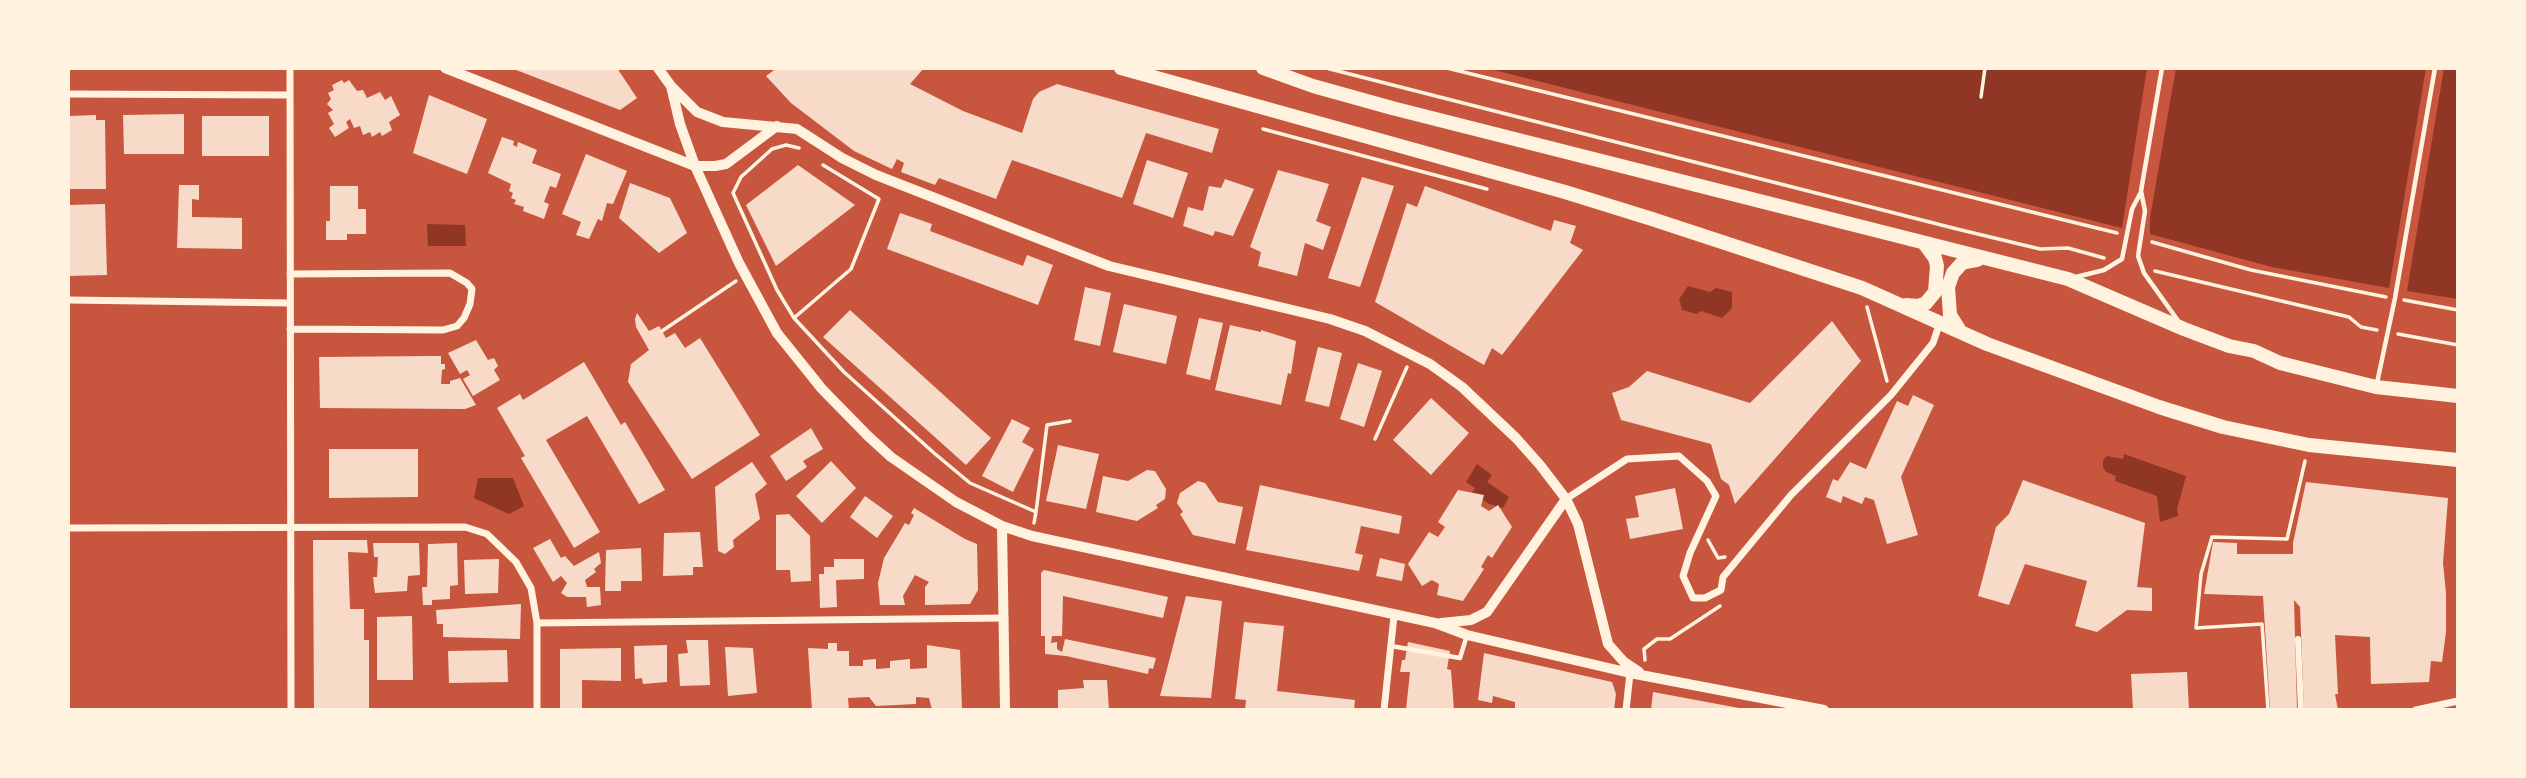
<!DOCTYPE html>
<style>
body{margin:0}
#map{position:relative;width:2526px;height:778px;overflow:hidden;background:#c8553d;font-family:Literata,serif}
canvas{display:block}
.frame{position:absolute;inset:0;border:70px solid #fff3e0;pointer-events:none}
</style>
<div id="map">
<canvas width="2526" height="778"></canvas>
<div class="frame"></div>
</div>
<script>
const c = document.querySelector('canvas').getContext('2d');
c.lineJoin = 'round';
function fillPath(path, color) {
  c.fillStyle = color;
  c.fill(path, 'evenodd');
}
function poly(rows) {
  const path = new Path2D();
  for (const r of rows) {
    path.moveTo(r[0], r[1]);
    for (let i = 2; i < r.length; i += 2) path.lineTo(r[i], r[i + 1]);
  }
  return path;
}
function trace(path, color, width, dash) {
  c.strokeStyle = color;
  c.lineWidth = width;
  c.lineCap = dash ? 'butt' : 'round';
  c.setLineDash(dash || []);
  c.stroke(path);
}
fillPath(poly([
 [1486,68,2147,68,2122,228],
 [2176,68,2426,68,2389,288,2272,267,2150,234,2150,218],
 [2444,68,2458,68,2458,299,2407,291],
 [427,224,465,225,466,246,428,246],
 [1688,286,1710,292,1716,288,1732,292,1732,308,1722,318,1701,311,1696,314,1682,310,1679,299],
 [2124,454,2186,476,2177,509,2178,516,2160,522,2157,496,2115,481,2116,476,2106,472,2103,467,2103,460,2107,456,2123,459],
 [1477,464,1492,475,1487,482,1509,497,1503,508,1489,504,1472,493,1475,488,1466,482],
 [478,478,513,478,524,506,509,514,474,498]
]), '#8f3625');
fillPath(poly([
 [511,68,617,68,637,98,620,110],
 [777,68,924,68,910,84,963,111,1022,133,1033,99,1039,92,1057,84,1219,129,1212,153,1146,133,1122,198,1012,160,996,199,939,178,935,185,901,172,904,163,897,159,892,169,854,151,791,103,766,76],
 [342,80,344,83,349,80,357,91,363,90,367,98,380,92,385,100,391,96,400,115,389,122,392,130,382,136,380,132,372,137,370,132,363,135,360,126,354,128,350,119,346,122,349,128,335,137,329,128,334,124,328,113,333,110,327,104,331,99,328,93,334,90,332,85],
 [429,95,487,119,467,174,413,153],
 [184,114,184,154,124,154,123,115],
 [96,115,96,120,105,120,106,189,68,189,68,116],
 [202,116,269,116,269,156,202,156],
 [502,137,514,141,513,145,517,147,518,142,537,150,532,163,561,174,556,188,550,186,544,202,549,204,544,219,523,211,524,207,514,204,516,200,511,198,513,193,509,191,511,184,488,173],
 [586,154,627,171,613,204,607,203,602,221,598,219,589,239,576,235,581,222,562,214],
 [1147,160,1188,173,1173,218,1133,204],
 [798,165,855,205,776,266,746,205],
 [1278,170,1329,184,1316,221,1331,227,1323,250,1305,243,1297,276,1258,266,1261,252,1250,247],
 [1362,177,1394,186,1360,287,1328,278],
 [1225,179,1254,189,1233,236,1215,231,1213,236,1183,226,1188,207,1203,211,1209,186,1221,188],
 [630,183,670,198,687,233,659,253,619,218],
 [179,185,199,185,199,200,192,199,192,217,242,218,242,249,177,248],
 [330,186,358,186,358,209,366,209,366,234,347,234,347,240,326,240,326,221,330,221],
 [1425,186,1551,231,1554,220,1576,226,1570,243,1583,250,1502,355,1492,348,1484,365,1375,302,1407,203,1417,207],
 [105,204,107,275,68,276,68,205],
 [900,213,932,224,930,231,1023,266,1027,255,1053,265,1038,305,887,249],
 [1085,287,1111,293,1100,346,1074,340],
 [1124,304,1177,316,1166,364,1113,352],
 [850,310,991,438,966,465,823,337],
 [637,313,649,331,659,326,666,338,675,333,685,348,700,338,760,435,692,479,628,382,631,364,649,350,636,327,635,319],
 [1199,318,1223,323,1210,380,1186,374],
 [1832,321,1861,361,1735,504,1729,485,1721,479,1711,444,1621,420,1612,393,1629,387,1647,371,1750,403],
 [1230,325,1261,332,1261,330,1296,341,1291,374,1288,373,1281,405,1215,390],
 [476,340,488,360,494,358,498,366,494,370,500,380,473,396,463,379,470,375,467,370,460,374,448,353],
 [1318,347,1342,353,1329,407,1305,401],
 [431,356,441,356,441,364,445,364,445,369,442,370,441,384,450,384,450,381,460,378,476,405,465,409,320,408,319,357],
 [584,362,621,425,625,422,665,490,639,504,587,416,546,440,600,532,574,548,521,458,525,456,497,408,520,394,523,400],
 [1358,363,1382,371,1364,427,1340,419],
 [1913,395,1934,405,1901,477,1918,535,1887,544,1874,500,1865,497,1862,504,1843,496,1841,503,1826,497,1833,479,1838,481,1850,462,1866,469,1897,401,1908,406],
 [1431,398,1469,433,1431,475,1393,440],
 [1012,419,1030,428,1022,442,1034,449,1013,492,982,476],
 [811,428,823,449,803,461,807,467,786,481,770,456],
 [1058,445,1099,454,1086,509,1046,501],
 [329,449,418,449,418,497,329,498],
 [831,461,856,488,822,523,796,496],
 [752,462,767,484,755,494,760,519,733,540,734,547,725,554,718,551,715,487],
 [1147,470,1155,471,1166,489,1165,499,1156,505,1158,508,1137,521,1096,512,1103,476,1128,481],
 [2023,480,2145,523,2137,587,2152,588,2152,611,2127,610,2097,632,2075,626,2087,581,2025,564,2009,605,1978,596,1996,527,2009,514],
 [1198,481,1205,483,1218,502,1243,507,1235,544,1193,535,1180,514,1183,512,1177,503,1180,493],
 [2306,482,2448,498,2443,563,2446,593,2446,632,2442,662,2431,661,2429,682,2371,684,2370,637,2335,635,2338,694,2335,694,2338,710,2304,710,2300,607,2294,600,2297,710,2270,710,2263,596,2204,594,2213,542,2237,543,2237,554,2293,554,2293,543],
 [1260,485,1402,516,1399,534,1361,526,1355,553,1363,555,1359,571,1246,550],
 [1675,488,1683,529,1630,539,1626,519,1639,517,1635,496],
 [1458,490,1484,495,1481,506,1489,511,1498,505,1512,527,1492,558,1488,555,1481,567,1484,569,1463,601,1437,595,1439,584,1432,580,1422,586,1408,564,1429,532,1438,537,1445,527,1438,522],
 [865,496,893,516,877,538,850,517],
 [914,508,965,539,977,544,978,590,970,604,925,605,925,587,929,582,915,575,903,596,905,605,880,605,878,583,884,558,905,523,909,525,914,515,911,513],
 [789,514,810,536,811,581,791,582,790,570,776,570,776,515],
 [700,532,703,567,693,567,693,575,663,576,664,533],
 [550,539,561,558,565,556,574,566,599,552,601,563,594,569,596,572,585,580,587,587,600,587,601,605,587,607,586,597,567,597,561,593,567,583,561,576,553,582,533,548],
 [313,540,367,540,368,553,348,552,350,609,364,609,364,640,369,640,369,710,314,710],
 [373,543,419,543,420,575,408,576,407,591,375,593,373,577,377,577,378,557,374,557],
 [457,543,458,585,450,586,450,599,432,600,432,605,423,605,422,587,427,587,428,544],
 [641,548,642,581,621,581,621,591,605,591,606,550],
 [1380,558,1405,564,1402,581,1376,576],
 [499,559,498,593,465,594,464,560],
 [834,559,864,559,864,579,836,580,837,607,820,608,819,574,824,574,824,567,834,567],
 [1044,570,1168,597,1163,618,1063,596,1062,636,1052,636,1051,643,1057,642,1057,649,1062,652,1065,639,1156,658,1153,669,1149,668,1148,674,1066,656,1045,654,1045,636,1041,636,1041,573],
 [1186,596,1222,601,1211,698,1160,696],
 [521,604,520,639,443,637,443,624,437,624,436,610],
 [412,616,413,680,377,680,377,617],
 [1244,622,1284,626,1277,691,1355,700,1354,710,1245,710,1246,700,1235,699],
 [686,640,708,640,710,685,680,686,678,654,688,653],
 [1408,642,1450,651,1447,669,1451,670,1454,710,1406,710,1410,672,1400,672,1402,660,1405,660],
 [828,643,837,643,837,651,849,651,849,666,863,666,863,660,876,659,876,669,890,668,890,661,910,659,910,669,927,668,927,645,960,650,962,710,932,710,929,698,916,697,916,704,876,706,869,697,848,698,849,710,812,710,808,648,828,649],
 [667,645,667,682,643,684,642,678,635,679,634,646],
 [725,647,753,648,757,693,728,696],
 [621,648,621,681,582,680,582,710,560,710,560,649],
 [507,650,508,682,449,683,448,651],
 [1484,653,1612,682,1616,694,1614,710,1515,710,1515,702,1493,696,1492,703,1478,700],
 [2187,672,2189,710,2133,710,2131,674],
 [1083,680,1107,680,1109,710,1058,710,1058,690,1084,688],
 [1653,692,1739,708,1739,710,1651,710]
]), '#f7dbc8');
trace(poly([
 [1326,68,1957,229,2040,249,2068,248,2104,258],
 [1447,68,2117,233],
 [1981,97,1985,68],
 [1263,129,1487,189],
 [799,148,786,145,772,149,741,177,733,193,777,290,794,318,844,372,934,453,970,483,1036,512,1034,523],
 [2152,242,2251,270,2386,297],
 [2155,271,2349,317,2361,327,2377,330],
 [2404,300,2458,310],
 [1867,307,1887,381],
 [794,318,851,269,879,199,823,165],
 [662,331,736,281],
 [2398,334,2458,345],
 [1375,439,1407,367],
 [1036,512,1047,425,1070,421],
 [1708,540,1718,558,1725,557],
 [1645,660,1644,649,1657,639,1670,639,1720,606],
 [2268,710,2262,624,2196,628,2201,574,2212,537,2287,539,2305,461]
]), '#fff3e0', 3.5);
trace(poly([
 [2162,68,2141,191,2145,211,2138,256,2144,273,2179,322],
 [2076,277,2104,270,2122,259,2132,209,2141,192],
 [2377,383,2395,298,2435,68],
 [1391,646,1460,658,1467,635]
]), '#fff3e0', 4.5);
trace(poly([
 [2298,639,2301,710]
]), '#fff3e0', 6);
trace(poly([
 [290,68,291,710],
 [68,94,290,95],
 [68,300,290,303],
 [290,329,443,330,457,326,464,318,470,304,472,289,467,283,450,273,290,274],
 [1566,499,1627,459,1679,456,1707,481,1716,496,1690,553,1683,576,1693,598,1705,598,1721,590,1723,577,1791,495,1891,395,1933,343,1940,322],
 [68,528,465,527,487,534,516,562,531,588,537,623,537,710],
 [537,623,1005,618],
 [1384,710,1394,616],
 [1626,710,1630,673],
 [2416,710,2458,701]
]), '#fff3e0', 7);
trace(poly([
 [445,68,695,166,715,166,726,164,777,126],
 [658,68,671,86,680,124,695,166,739,263,777,333,822,389,868,436,891,457,956,502,1002,526,1032,536,1435,623,1467,635,1630,673,1824,710],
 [673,88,697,112,723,122,797,129,842,158,876,175,1109,266,1330,319,1365,331,1430,364,1462,387,1516,438,1540,465,1566,499,1578,524,1608,644,1624,662,1639,672],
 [1002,526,1005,710],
 [1441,623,1471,620,1487,612,1566,499]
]), '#fff3e0', 10);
trace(poly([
 [1121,68,1565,192,1652,219,1862,288,1987,344,2159,407,2223,427,2309,445,2458,460],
 [1263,68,1313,86,1392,108,2068,279,2184,329,2229,346,2254,351,2280,363,2376,387,2458,396],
 [1906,305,1919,306,1926,303,1935,292,1937,266,1935,258,1924,243],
 [1960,331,1950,315,1948,287,1953,273,1962,263,1977,260]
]), '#fff3e0', 14);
</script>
